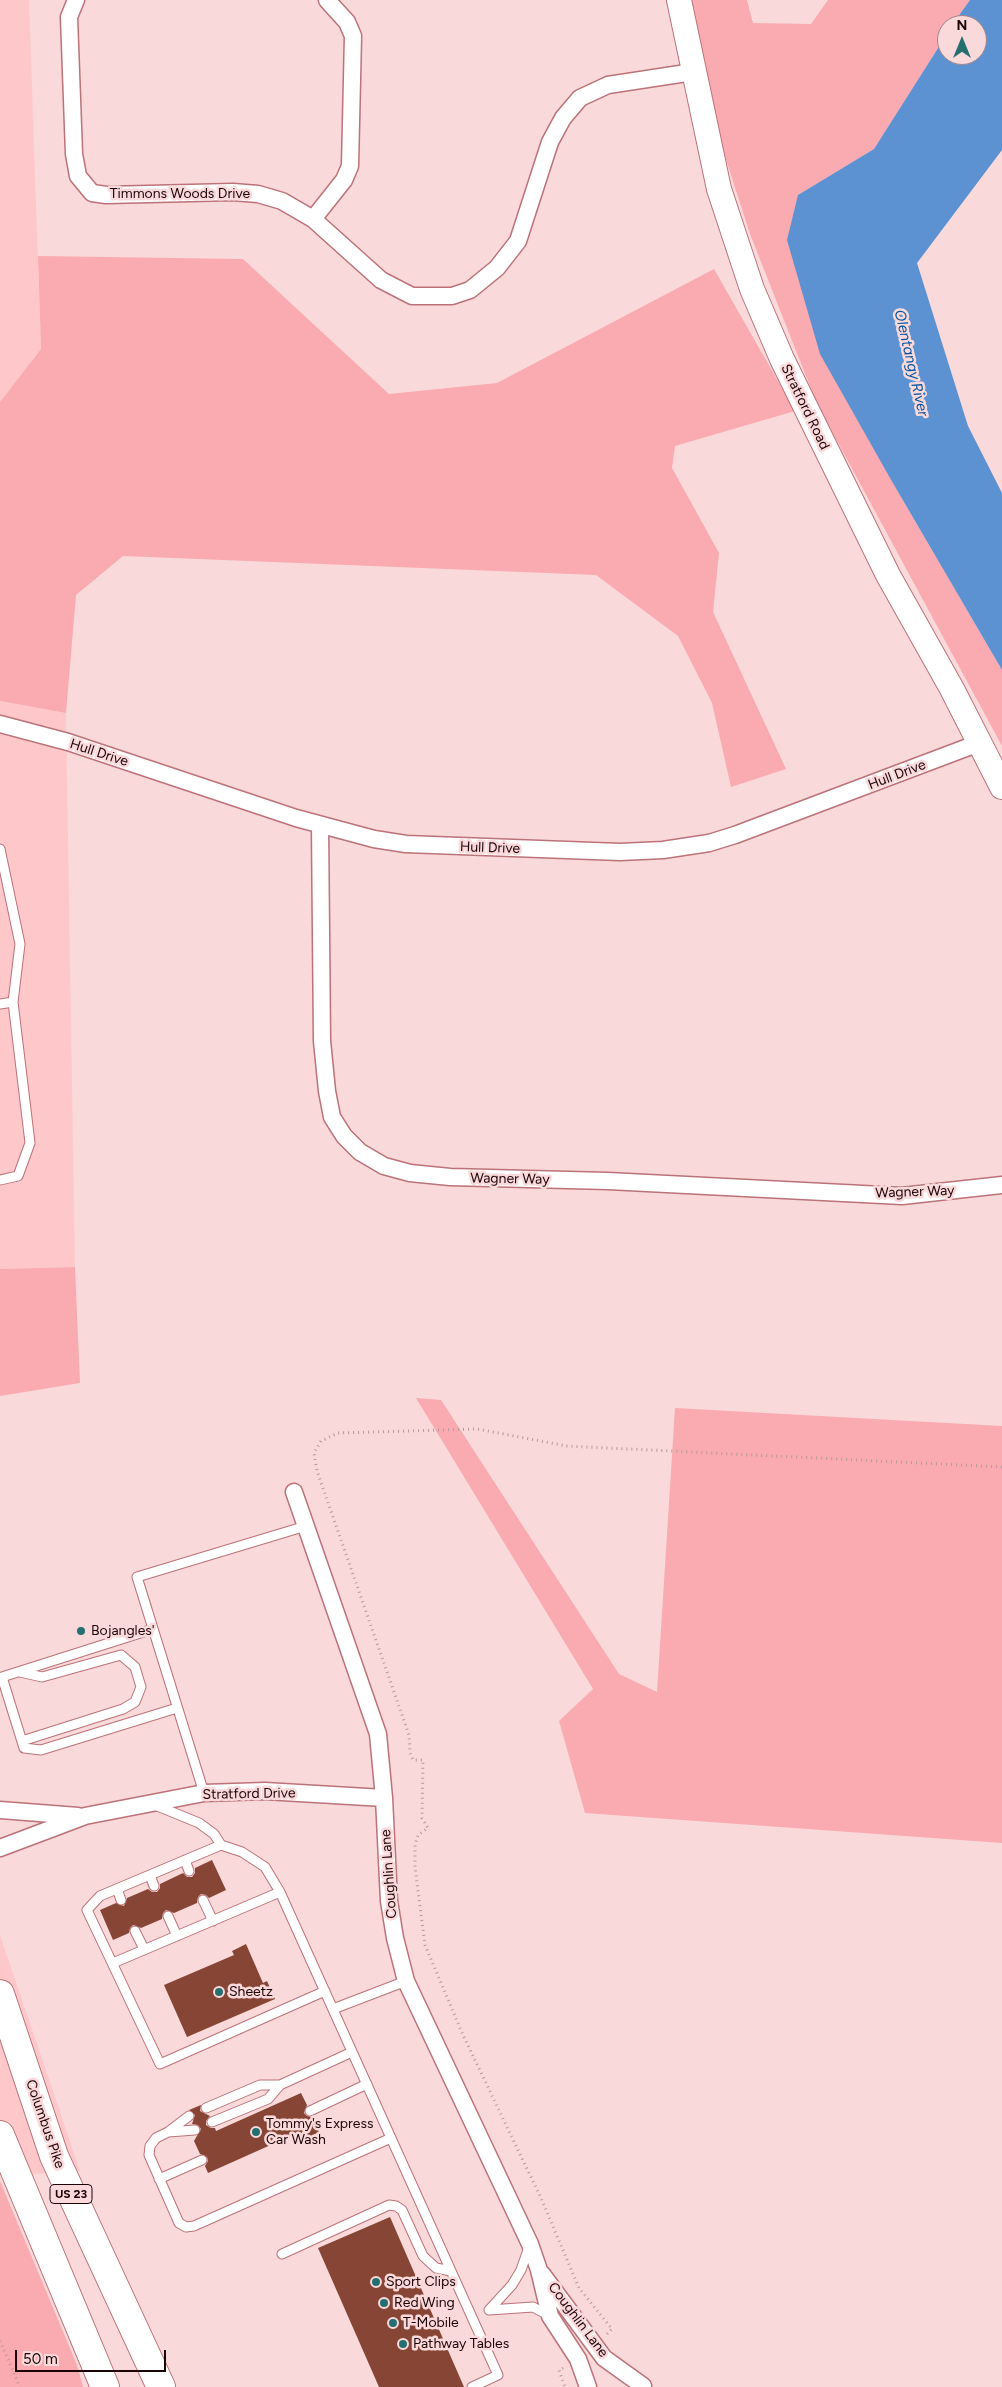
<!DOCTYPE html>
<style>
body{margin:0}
#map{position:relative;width:1002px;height:2387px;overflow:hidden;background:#fad9da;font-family:Figtree,sans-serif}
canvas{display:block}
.north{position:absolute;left:937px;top:15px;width:50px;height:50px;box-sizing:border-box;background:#fad9da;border:1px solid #a18385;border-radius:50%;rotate:0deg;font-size:14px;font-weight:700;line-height:20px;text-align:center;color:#1b0306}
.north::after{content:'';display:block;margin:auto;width:18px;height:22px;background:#246f6f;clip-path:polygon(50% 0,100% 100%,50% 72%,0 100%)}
.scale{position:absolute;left:15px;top:2350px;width:151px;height:22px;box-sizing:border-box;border:2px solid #1b0306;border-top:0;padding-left:6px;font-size:15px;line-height:18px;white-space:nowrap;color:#1b0306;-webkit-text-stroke:4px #fad9da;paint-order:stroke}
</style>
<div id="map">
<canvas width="1002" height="2387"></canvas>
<div class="north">N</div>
<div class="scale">50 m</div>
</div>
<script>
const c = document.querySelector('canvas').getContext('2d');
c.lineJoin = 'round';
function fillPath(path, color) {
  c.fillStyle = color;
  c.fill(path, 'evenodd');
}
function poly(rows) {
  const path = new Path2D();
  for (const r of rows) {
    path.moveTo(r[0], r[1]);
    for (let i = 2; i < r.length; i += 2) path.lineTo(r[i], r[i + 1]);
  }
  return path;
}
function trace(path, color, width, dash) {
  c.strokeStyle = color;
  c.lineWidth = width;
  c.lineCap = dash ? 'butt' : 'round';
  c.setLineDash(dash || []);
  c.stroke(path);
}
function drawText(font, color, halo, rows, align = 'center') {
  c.font = font + ' Figtree,sans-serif';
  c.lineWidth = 5;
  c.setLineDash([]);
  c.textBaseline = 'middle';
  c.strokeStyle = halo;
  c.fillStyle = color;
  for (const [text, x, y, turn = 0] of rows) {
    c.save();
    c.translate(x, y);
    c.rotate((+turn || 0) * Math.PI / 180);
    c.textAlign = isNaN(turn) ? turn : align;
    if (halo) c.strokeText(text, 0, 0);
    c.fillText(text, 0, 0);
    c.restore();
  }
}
fillPath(poly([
 [0,0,29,0,41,349,0,402],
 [0,701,66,713,75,1267,0,1269],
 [0,1935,80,2171,0,2176]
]), '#fec8cb');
fillPath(poly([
 [691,0,747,0,753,23,811,24,828,0,970,0,952,25,947,25,947,34,874,149,798,195,894,485,1002,670,1002,746,817,404,750,234,712,116],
 [38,256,243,259,389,394,497,383,714,269,795,411,675,446,672,468,719,553,713,612,786,769,731,787,712,703,678,636,596,575,123,556,76,595,66,713,0,701,0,402,41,349],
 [75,1267,80,1383,0,1396,0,1269],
 [416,1398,441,1400,619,1674,657,1692,675,1408,1002,1426,1002,1843,585,1813,559,1721,593,1689],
 [0,2181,77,2365,83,2387,0,2387]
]), '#f9abb1');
fillPath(poly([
 [970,0,1002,0,1002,150,917,263,968,426,1002,493,1002,670,894,485,820,354,787,240,798,195,874,149,947,34,947,55,977,55,977,25,952,25]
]), '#5c91d2');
fillPath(poly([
 [212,1860,226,1890,209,1898,206,1895,201,1894,198,1897,197,1903,174,1913,166,1910,163,1913,162,1919,141,1928,133,1925,130,1928,129,1933,113,1940,100,1910,116,1903,124,1906,127,1898,148,1889,152,1892,157,1892,160,1888,160,1884,183,1873,187,1877,192,1877,195,1873,195,1868],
 [246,1944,263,1983,267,1981,275,1999,187,2037,164,1985,234,1955,232,1951],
 [301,2093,307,2105,304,2113,307,2116,312,2117,319,2132,305,2139,295,2140,293,2135,208,2173,205,2166,208,2161,207,2157,200,2154,194,2141,201,2129,198,2125,192,2124,195,2115,189,2110,201,2105,200,2111,210,2116,206,2121,206,2125,211,2128,215,2128,216,2131],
 [390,2217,464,2387,379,2387,318,2248]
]), '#864535');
const lane = poly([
 [0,849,20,944,13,1002,30,1143,18,1176,0,1180],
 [0,1004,13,1002],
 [153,1629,2,1677,24,1748,41,1750,177,1708],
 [20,1672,42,1677,121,1655,135,1667,141,1687,135,1702,123,1709,22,1741],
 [204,1793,137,1577,306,1526],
 [155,1805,199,1823,214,1834,221,1845,100,1896,87,1910,160,2064,325,1991],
 [221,1845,242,1852,265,1867,280,1892,498,2375,472,2387],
 [185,1860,189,1871],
 [150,1875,154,1886],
 [117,1889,121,1900],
 [203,1900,213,1921],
 [168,1916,177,1936],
 [135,1931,144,1949],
 [113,1963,280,1892],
 [333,2009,406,1981],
 [206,2108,260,2085,280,2085,352,2052],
 [310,2111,367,2084],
 [189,2116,168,2132,156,2138,150,2146,149,2155,179,2223,186,2227,194,2226,391,2138],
 [212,2122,268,2099,280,2085],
 [168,2132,195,2130],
 [159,2179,202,2160],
 [282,2254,389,2205,396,2206,402,2210,423,2256,436,2268,451,2271],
 [489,2310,512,2285,521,2270,529,2247],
 [489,2310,533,2307,550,2316]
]);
const street = poly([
 [76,0,69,17,74,154,78,176,92,193,106,195,233,192,258,194,282,201,313,219,381,280,412,296,452,296,470,290,497,268,518,241,550,142,563,118,580,98,608,85,693,72],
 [313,219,344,180,350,166,353,36,347,22,327,0],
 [0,724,68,742,296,818,374,839,406,844,620,852,663,850,709,843,735,835,979,743],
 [320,825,322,1041,327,1091,332,1117,344,1136,360,1152,384,1166,410,1173,450,1177,608,1181,902,1196,1002,1185],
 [294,1492,378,1734,384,1798,389,1901,395,1938,406,1981,530,2244,539,2270,550,2316,578,2359,588,2387],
 [0,1810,78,1816],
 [0,1848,85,1816,204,1793,265,1791,384,1798],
 [542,2274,604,2358,643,2386]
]);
const secondary = poly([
 [679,0,719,189,752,289,782,359,888,575,952,689,1002,787]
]);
const highway = poly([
 [0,1994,54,2156,161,2387],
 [0,2135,105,2387]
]);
trace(lane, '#bb7278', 11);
trace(street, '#bb7278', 19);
trace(secondary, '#bb7278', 26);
trace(highway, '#bb7278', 30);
trace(poly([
 [607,2334,612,2329,579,2288,541,2198,463,2035,425,1945,415,1867,415,1845,418,1835,428,1828,422,1818,423,1760,413,1760,410,1753,409,1735,317,1471,314,1453,321,1441,338,1433,477,1429,567,1446,1002,1467],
 [0,2341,20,2387],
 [563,2368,559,2370,565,2387]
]), '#b7999a', 3, [1, 4]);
trace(lane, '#fff', 9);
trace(street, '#fff', 16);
trace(secondary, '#fff', 24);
trace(highway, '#fff', 28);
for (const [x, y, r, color] of [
 [81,1631,5,"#246f6f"],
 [219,1992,5,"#246f6f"],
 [256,2132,5,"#246f6f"],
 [376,2282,5,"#246f6f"],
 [384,2303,5,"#246f6f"],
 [393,2323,5,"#246f6f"],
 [403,2344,5,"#246f6f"]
]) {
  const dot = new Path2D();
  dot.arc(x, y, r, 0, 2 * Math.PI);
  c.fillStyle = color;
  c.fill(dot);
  trace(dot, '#fad9da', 2);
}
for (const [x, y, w] of [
 [71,2194,42]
]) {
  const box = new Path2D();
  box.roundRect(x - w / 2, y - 9.5, w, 19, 4);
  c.fillStyle = '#fad9da';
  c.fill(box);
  trace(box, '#1b0306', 1);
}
drawText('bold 12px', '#1b0306', null, [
 ["US 23",71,2194]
]);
drawText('14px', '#1b0306', '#fad9da', [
 ["Timmons Woods Drive",180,194],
 ["Stratford Road",805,407,64],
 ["Hull Drive",99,753,18],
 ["Hull Drive",897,775,-21],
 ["Hull Drive",490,848,2],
 ["Wagner Way",510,1179,1],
 ["Wagner Way",915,1192,-2],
 ["Stratford Drive",249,1794,-1],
 ["Coughlin Lane",389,1874,-94],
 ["Columbus Pike",45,2124,71],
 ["Coughlin Lane",578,2320,53]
]);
drawText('14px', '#1b0306', '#fad9da', [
 ["Bojangles'",91,1631],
 ["Sheetz",229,1992],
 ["Tommy's Express",266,2124],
 ["Car Wash",266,2140],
 ["Sport Clips",386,2282],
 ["Red Wing",394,2303],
 ["T-Mobile",403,2323],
 ["Pathway Tables",413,2344]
], 'left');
drawText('italic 15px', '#0755a3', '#fad9da', [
 ["Olentangy River",911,363,77]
]);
</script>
